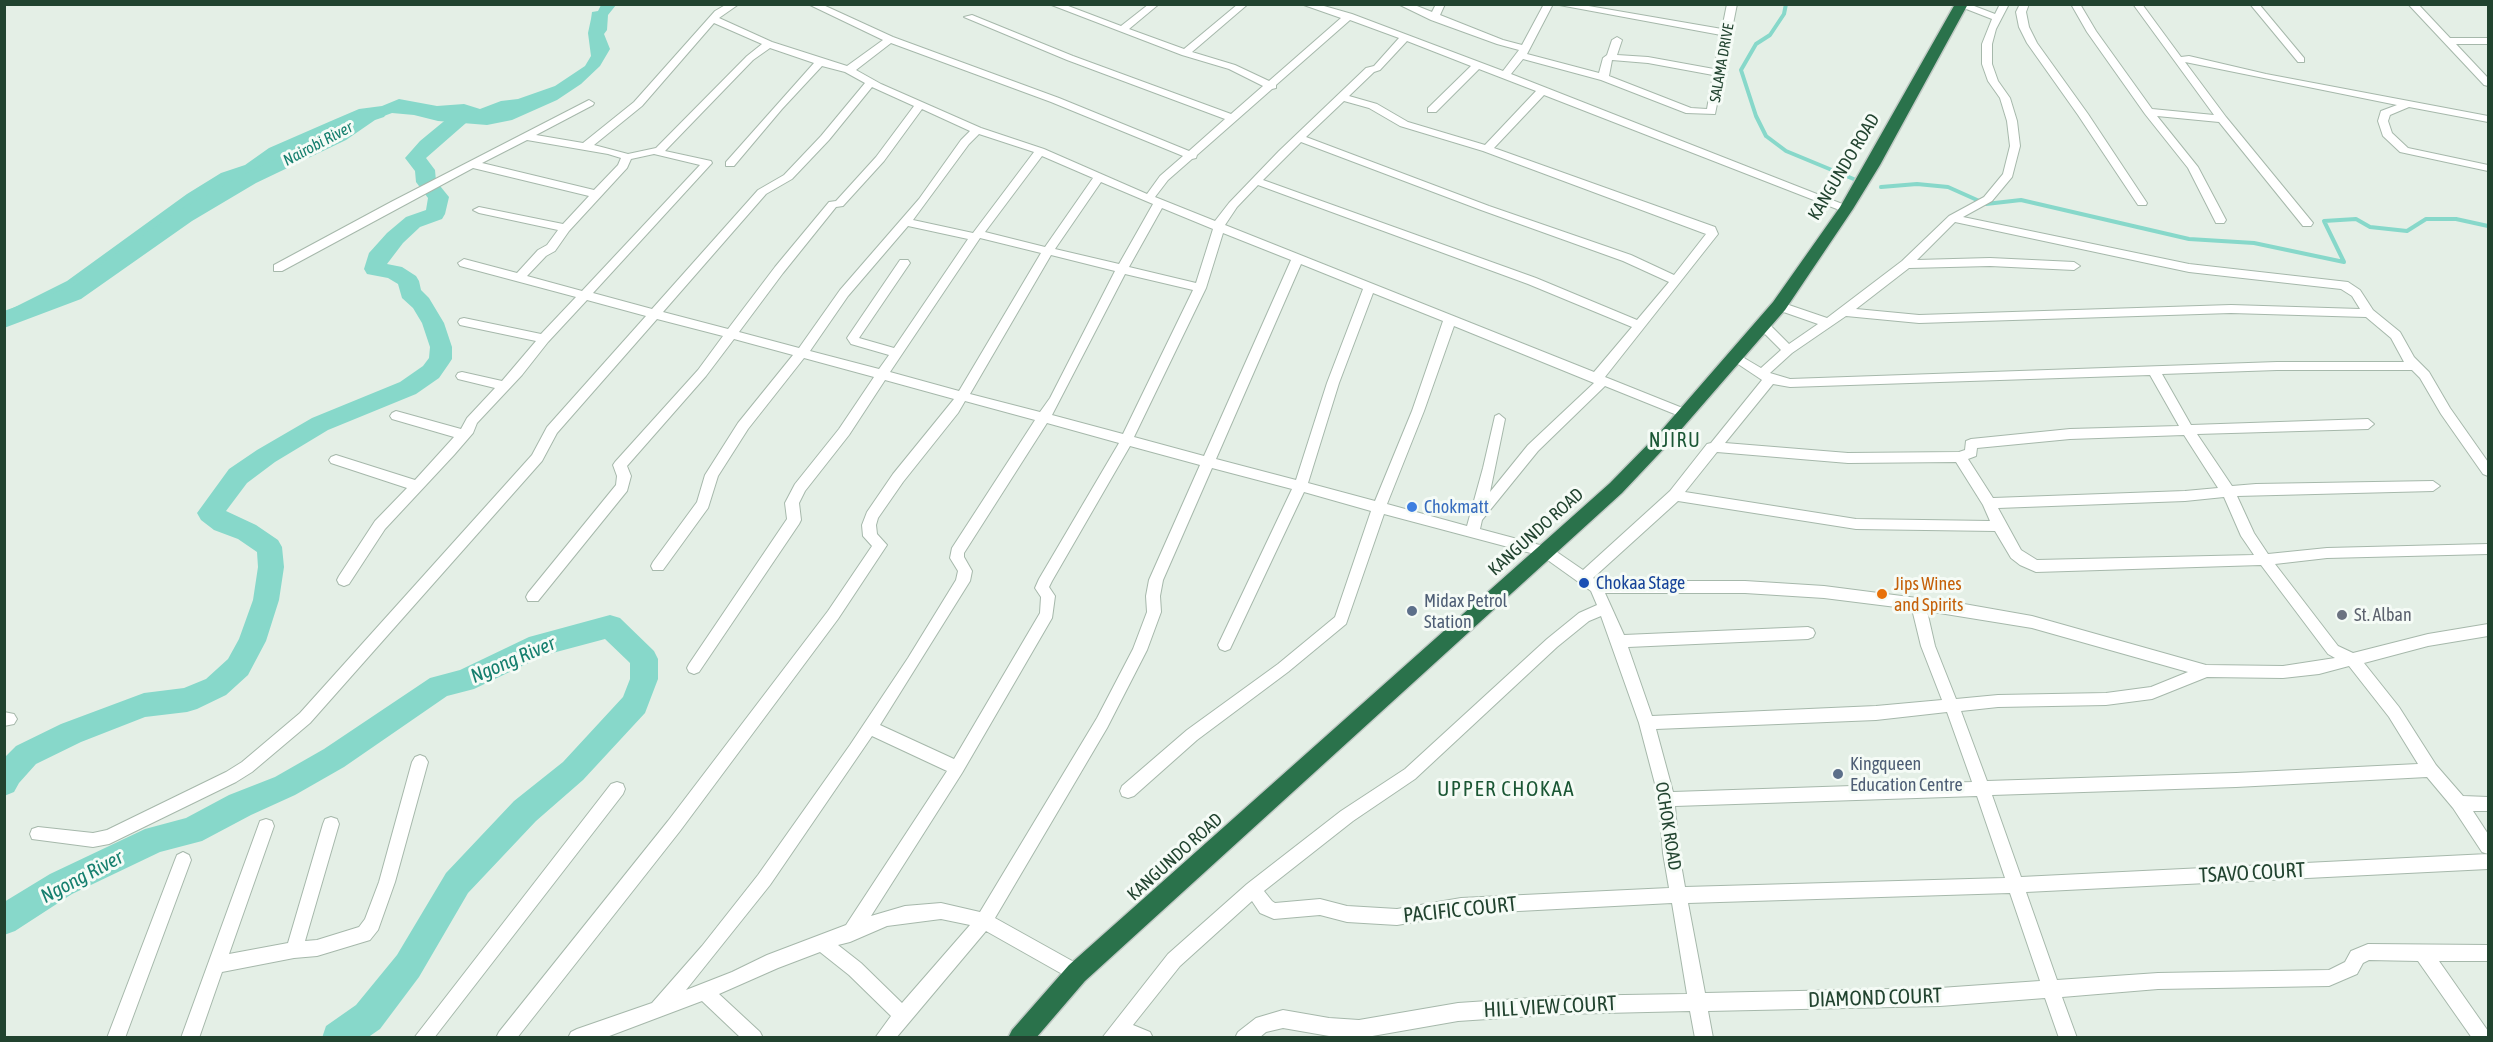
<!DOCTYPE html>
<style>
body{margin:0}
#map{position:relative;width:2493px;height:1042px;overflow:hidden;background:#e4efe6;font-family:"Asap Condensed",sans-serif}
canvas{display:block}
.frame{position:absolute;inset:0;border:6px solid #21432f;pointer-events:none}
</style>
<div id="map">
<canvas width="2493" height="1042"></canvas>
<div class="frame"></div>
</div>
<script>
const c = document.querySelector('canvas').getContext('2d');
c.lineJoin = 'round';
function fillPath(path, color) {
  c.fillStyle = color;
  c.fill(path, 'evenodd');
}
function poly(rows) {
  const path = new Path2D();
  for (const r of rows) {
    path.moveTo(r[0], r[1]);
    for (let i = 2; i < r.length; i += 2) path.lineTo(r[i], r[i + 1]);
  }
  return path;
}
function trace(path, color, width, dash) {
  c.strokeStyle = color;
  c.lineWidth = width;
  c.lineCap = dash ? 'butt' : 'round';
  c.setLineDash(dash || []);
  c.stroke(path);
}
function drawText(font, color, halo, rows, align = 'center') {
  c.font = font + ' "Asap Condensed",sans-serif';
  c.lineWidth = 6;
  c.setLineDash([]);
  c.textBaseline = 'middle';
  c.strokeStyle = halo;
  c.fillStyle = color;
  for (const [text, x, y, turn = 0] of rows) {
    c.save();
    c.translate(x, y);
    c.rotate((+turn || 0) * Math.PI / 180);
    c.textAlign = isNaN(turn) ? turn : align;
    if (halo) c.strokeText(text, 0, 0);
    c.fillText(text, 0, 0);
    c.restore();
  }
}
fillPath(poly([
 [601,5,616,5,608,15,607,30,604,34,610,49,600,66,581,84,557,100,512,120,487,125,438,121,414,115,392,113,343,131,282,166,199,206,174,224,157,231,110,267,81,286,49,303,5,323,5,312,67,281,187,194,221,173,245,165,269,148,331,121,359,109,382,106,399,99,437,106,464,104,480,109,501,101,518,99,555,86,585,66,591,56,588,33,591,19,592,12,598,11]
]), '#87d8ca');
trace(poly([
 [1786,4,1784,14,1770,35,1756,44,1741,70,1756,116,1766,136,1786,151,1856,180],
 [1881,187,1917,184,1948,187,1986,204,2021,200,2189,239,2254,243,2344,262,2324,221,2356,219,2370,227,2407,231,2426,219,2456,219,2488,226]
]), '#87d8ca', 4);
fillPath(poly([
 [467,106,474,108,477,112,474,116,426,158,435,170,436,181,449,197,445,214,442,219,420,227,403,243,387,264,402,267,416,276,419,281,421,290,429,298,444,323,452,347,452,359,448,365,439,378,416,394,328,430,275,462,247,483,226,511,256,525,278,540,282,547,284,567,279,600,266,641,248,675,226,695,197,709,187,712,145,717,81,742,36,764,19,783,14,792,4,796,4,758,16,746,61,724,144,693,184,688,206,679,228,659,239,639,253,600,258,567,257,552,238,539,214,530,201,520,197,513,229,469,257,450,312,418,400,382,423,366,429,358,430,347,422,323,413,308,402,298,398,284,388,278,367,274,364,269,369,253,387,233,406,217,426,210,428,198,416,182,415,171,405,158,420,141,460,108,467,106],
 [377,107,384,109,387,113,384,117,375,120,346,140,256,183,192,221,81,299,4,328,4,311,65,289,178,211,242,175,332,132,361,112,377,107],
 [610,615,620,618,654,651,658,659,658,679,645,713,583,780,536,821,468,893,419,977,380,1029,367,1038,322,1038,326,1026,356,1005,397,955,446,873,514,801,563,762,623,697,630,679,630,663,605,639,545,655,474,689,447,696,344,767,295,795,251,815,202,841,160,852,72,894,15,931,4,935,4,902,50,874,145,829,186,818,229,795,275,777,324,749,430,678,460,670,529,637,610,615]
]), '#87d8ca');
const street = poly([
 [727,4,739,4,719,18,772,42,847,66,883,40,808,4,821,4,893,37,1059,98,1189,151,1225,119,1067,60,964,17,972,15,1073,56,1231,114,1263,86,1229,69,1182,55,1049,4,1063,4,1121,26,1149,4,1159,4,1129,29,1184,49,1238,4,1248,4,1192,52,1235,65,1269,81,1341,18,1301,4,1317,4,1352,14,1503,71,1519,50,1497,44,1431,20,1398,4,1412,4,1432,12,1436,4,1445,4,1440,15,1503,40,1522,45,1544,4,1553,4,1527,54,1599,73,1603,58,1607,55,1612,40,1617,37,1622,40,1617,55,1648,57,1714,69,1721,35,1554,4,1577,4,1722,29,1727,4,1737,4,1715,114,1686,113,1601,80,1523,59,1511,74,1850,207,1852,209,1846,212,1842,211,1544,95,1494,148,1715,227,1718,234,1605,377,1690,411,1692,414,1690,417,1682,417,1605,386,1538,451,1482,520,1480,529,1551,548,1583,570,1670,491,1707,444,1711,443,1762,380,1729,358,1735,354,1739,355,1761,368,1781,350,1759,328,1757,325,1759,322,1767,322,1789,344,1818,324,1775,309,1773,306,1775,303,1783,303,1827,318,1902,261,1949,216,1984,197,2003,174,2010,146,2007,121,2000,98,1988,81,1982,64,1982,44,1992,19,1956,5,1969,4,1995,14,2000,4,2009,4,1996,29,1992,44,1992,64,1998,81,2010,98,2017,121,2020,146,2012,177,1992,201,1963,217,2189,264,2348,282,2360,290,2373,310,2400,332,2414,357,2429,372,2450,408,2488,462,2488,476,2483,474,2441,414,2420,378,2412,370,2277,370,2162,374,2191,425,2368,419,2374,424,2368,429,2197,434,2232,486,2256,484,2433,481,2440,486,2433,491,2237,496,2254,533,2268,554,2327,548,2488,544,2488,554,2327,558,2275,564,2338,646,2353,653,2428,634,2488,624,2488,636,2428,646,2364,663,2399,707,2436,765,2463,796,2488,797,2488,811,2473,811,2488,834,2488,869,2026,892,2057,980,2158,973,2329,970,2345,962,2351,951,2368,944,2488,945,2488,961,2439,961,2488,1031,2488,1038,2472,1038,2418,961,2369,960,2363,963,2357,974,2329,986,2158,989,2062,997,2077,1038,2059,1038,2045,998,1940,1006,1708,1011,1713,1038,1695,1038,1690,1011,1562,1014,1458,1021,1361,1038,1329,1036,1283,1028,1266,1032,1259,1038,1235,1038,1238,1032,1256,1018,1283,1010,1329,1018,1359,1020,1458,1003,1562,996,1687,994,1672,903,1461,914,1397,925,1347,922,1320,915,1274,919,1260,913,1252,901,1180,966,1133,1025,1150,1032,1153,1038,1102,1038,1168,954,1247,884,1341,811,1405,769,1547,639,1579,613,1597,605,1591,591,1542,556,1384,514,1346,624,1288,672,1197,740,1134,796,1128,798,1122,796,1120,791,1122,786,1187,730,1278,664,1335,617,1371,511,1304,492,1230,649,1225,651,1220,649,1218,645,1292,489,1212,468,1163,580,1160,596,1161,612,1147,650,1107,728,995,918,1083,967,1086,973,1083,979,1077,981,1071,979,986,931,896,1038,875,1038,891,1016,849,975,820,952,778,968,719,994,760,1032,763,1038,741,1038,702,1001,604,1038,568,1038,571,1032,577,1029,652,1003,702,946,758,875,850,745,908,658,956,580,958,571,950,558,952,548,1035,420,965,401,958,413,903,482,878,518,876,525,877,534,887,545,838,619,680,831,517,1038,496,1038,499,1032,668,821,828,611,872,546,863,536,862,525,867,512,893,474,954,399,885,380,849,435,805,491,799,503,801,520,799,524,699,672,694,674,689,672,687,668,689,664,787,519,785,503,795,484,839,429,874,377,804,358,748,429,718,476,708,508,663,570,653,570,651,566,653,562,697,502,705,475,738,423,793,355,734,339,706,376,627,466,631,476,627,491,538,601,528,601,526,597,528,593,616,485,617,476,613,465,615,462,698,370,723,336,657,319,557,433,542,461,310,723,252,772,236,782,109,844,93,847,32,839,30,834,32,829,38,827,93,833,107,830,226,772,242,762,300,713,532,455,547,427,646,316,587,300,548,342,522,375,477,423,473,433,454,455,385,529,349,584,344,586,339,584,337,580,339,576,375,521,407,488,331,463,329,460,331,457,336,455,415,480,454,437,392,419,390,416,392,413,396,411,461,429,467,418,495,388,458,379,456,376,458,373,462,372,502,381,536,341,460,325,458,322,460,319,464,318,541,334,576,297,460,266,458,263,464,259,517,273,538,250,547,245,558,230,479,213,473,210,479,207,563,224,589,196,473,168,282,271,274,271,274,265,391,202,589,100,594,103,593,105,536,135,583,143,634,102,715,11,727,4],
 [1350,20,1399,38,1374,66,1366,68,1279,151,1229,203,1215,221,1155,197,1168,180,1192,159,1196,158,1197,155,1272,89,1276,88,1276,85,1350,20],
 [714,23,762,44,747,56,656,148,628,154,594,145,642,106,714,23],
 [1407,41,1471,66,1428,108,1428,112,1436,112,1479,69,1536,91,1485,145,1408,122,1377,104,1349,96,1374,72,1380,70,1407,41],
 [891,43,1051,102,1183,156,1160,176,1147,194,1044,149,981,128,881,84,856,70,891,43],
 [770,48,814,63,726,162,726,166,734,166,782,109,822,66,845,72,865,83,821,136,784,175,758,190,652,309,593,293,712,163,711,161,665,151,753,60,770,48],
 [1612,60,1648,63,1713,75,1707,109,1691,108,1609,76,1612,60],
 [872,87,914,106,876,157,836,201,829,202,775,267,728,329,663,312,766,194,792,179,829,140,872,87],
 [1344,101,1369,108,1400,126,1483,151,1706,234,1674,275,1631,255,1489,206,1306,137,1344,101],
 [922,109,970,131,961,140,919,199,840,290,799,348,739,332,783,273,836,207,843,206,884,161,922,109],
 [979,134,1034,152,973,233,913,220,969,144,979,134],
 [527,140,608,154,621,158,618,165,594,190,482,163,527,140],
 [1301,142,1481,210,1623,261,1669,282,1637,320,1536,278,1263,180,1301,142],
 [654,154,700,165,582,291,527,276,546,256,555,251,569,231,627,168,631,159,654,154],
 [1042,156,1093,178,1045,247,985,232,1042,156],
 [1101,182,1153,204,1119,264,1055,249,1101,182],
 [1258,185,1528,284,1632,327,1594,372,1225,225,1237,207,1258,185],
 [1162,208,1213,229,1196,283,1129,267,1162,208],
 [1955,222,2189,272,2341,289,2352,296,2360,309,2231,305,1919,315,1856,309,1909,268,1990,266,2074,270,2080,266,2074,262,1990,258,1917,260,1955,222],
 [908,226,968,239,894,348,859,338,910,263,908,260,900,260,849,335,847,338,851,344,889,355,879,369,810,351,848,296,908,226],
 [1223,233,1291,260,1204,456,1134,437,1206,288,1223,233],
 [980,238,1041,253,959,391,890,372,980,238],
 [1051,255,1115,271,1050,398,1040,412,970,394,1051,255],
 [1301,264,1363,289,1327,383,1296,480,1216,459,1301,264],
 [1125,274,1193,290,1123,434,1052,415,1125,274],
 [1373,293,1443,321,1412,411,1375,501,1308,483,1339,383,1373,293],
 [2231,313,2366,317,2391,338,2404,362,2277,362,1790,379,1770,373,1792,353,1846,316,1919,323,2231,313],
 [1454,326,1594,383,1528,445,1490,492,1505,419,1499,414,1495,416,1483,468,1467,526,1387,504,1424,411,1454,326],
 [2150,375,2179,426,2070,429,1971,439,1966,441,1965,450,1959,452,1848,453,1725,443,1773,384,1790,387,2150,375],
 [1047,423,1119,443,1039,579,1035,588,1041,597,1040,613,954,759,880,725,970,581,972,571,964,557,964,553,1047,423],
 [2184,435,2218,488,2185,491,1993,498,1968,459,1976,456,1977,448,2070,439,2184,435],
 [1130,446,1200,465,1149,580,1146,596,1147,612,1133,649,1097,718,980,912,941,903,905,906,871,916,962,773,1052,618,1055,596,1049,587,1052,581,1130,446],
 [1717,452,1848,463,1956,462,1983,505,1990,521,1856,519,1685,492,1717,452],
 [2224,497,2241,536,2254,555,2037,560,2021,550,1998,508,2185,501,2224,497],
 [1678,501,1856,529,1995,531,2011,558,2020,565,2036,572,2261,565,2328,654,2335,658,2283,666,2206,665,2032,616,1964,604,1824,586,1745,581,1599,581,1593,578,1678,501],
 [1605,593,1745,593,1824,598,1912,609,1921,646,1942,700,1876,706,1652,716,1628,647,1808,639,1813,637,1815,633,1813,629,1808,627,1624,635,1605,593],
 [1927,611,2032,628,2188,672,2151,687,2106,693,1998,695,1956,699,1935,646,1927,611],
 [1601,616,1639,723,1659,799,1663,853,1669,888,1461,898,1397,909,1347,906,1320,899,1275,903,1272,901,1264,891,1353,821,1415,779,1557,647,1589,621,1601,616],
 [2349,666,2389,717,2418,764,2236,773,1987,781,1961,711,1998,707,2106,705,2152,699,2207,677,2283,678,2319,674,2349,666],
 [1947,712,1972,782,1673,792,1656,729,1876,720,1947,712],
 [872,736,947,771,846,925,767,955,732,972,686,990,770,885,872,736],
 [2427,777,2453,808,2482,852,2488,854,2021,877,1992,795,2236,787,2427,777],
 [1977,796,2005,878,1685,887,1679,853,1675,806,1977,796],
 [2010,893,2040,981,1940,988,1705,993,1688,903,2010,893],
 [941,919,970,925,902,1003,861,963,838,945,850,942,887,926,941,919],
 [2020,4,2029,4,2026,12,2029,27,2037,43,2088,114,2147,203,2146,205,2138,205,2078,115,2027,43,2019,27,2016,12,2020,4],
 [2071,4,2080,4,2096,31,2152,109,2214,115,2133,4,2142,4,2181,57,2189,56,2266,74,2488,116,2488,122,2409,107,2390,115,2388,121,2392,133,2408,148,2488,165,2488,171,2400,152,2383,136,2378,121,2381,111,2397,105,2185,62,2226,117,2313,223,2311,226,2303,226,2219,122,2157,116,2198,167,2226,220,2224,223,2216,223,2188,168,2145,114,2087,32,2071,4],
 [2250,4,2259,4,2304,58,2304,62,2298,62,2250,4],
 [2408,4,2418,4,2450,38,2488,38,2488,44,2456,44,2488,78,2488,86,2484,85,2408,4],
 [4,712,14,714,17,719,14,724,4,726,4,712],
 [420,755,425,757,428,762,395,882,378,930,370,940,317,956,294,958,222,972,199,1038,181,1038,260,821,266,819,272,821,274,826,229,954,288,943,323,824,325,819,331,817,337,819,339,824,305,941,317,940,359,927,365,919,379,882,412,762,415,757,420,755],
 [617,782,623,784,625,789,623,794,434,1038,414,1038,611,784,617,782],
 [183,852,189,855,191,860,125,1038,107,1038,175,860,177,855,183,852]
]);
const highway = poly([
 [1955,4,1968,4,1880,165,1853,209,1785,310,1672,440,1622,493,1085,981,1036,1038,1008,1038,1012,1030,1069,965,1610,483,1660,432,1773,302,1840,207,1955,4]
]);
trace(street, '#a6b8ab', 2);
trace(highway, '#c1cac5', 3);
fillPath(street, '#fff');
fillPath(highway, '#2a724b');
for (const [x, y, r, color] of [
 [1412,507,6,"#3f7fe0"],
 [1584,583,6,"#1a4fb4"],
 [1882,594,6,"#e8710a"],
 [1412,611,6,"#5c6f8a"],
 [2342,615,6,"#6b7280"],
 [1838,774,6,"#5c6f8a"]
]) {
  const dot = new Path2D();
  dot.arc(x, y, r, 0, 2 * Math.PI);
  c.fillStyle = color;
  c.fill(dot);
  trace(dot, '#f5fbf6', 2);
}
drawText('15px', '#21432f', '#f5fbf6', [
 ["SALAMA DRIVE",1722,63,-80]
]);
drawText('italic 16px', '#157f6e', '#f5fbf6', [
 ["Nairobi River",318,144,-28]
]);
drawText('18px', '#21432f', '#f5fbf6', [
 ["KANGUNDO ROAD",1844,167,-59],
 ["KANGUNDO ROAD",1536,532,-42],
 ["OCHOK ROAD",1668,826,81],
 ["KANGUNDO ROAD",1175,857,-42]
]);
drawText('18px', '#366cbe', '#f5fbf6', [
 ["Chokmatt",1424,507]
], 'left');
drawText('18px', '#164399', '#f5fbf6', [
 ["Chokaa Stage",1596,583]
], 'left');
drawText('18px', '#c56008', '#f5fbf6', [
 ["Jips Wines",1894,584],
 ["and Spirits",1894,605]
], 'left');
drawText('18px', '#4e5e75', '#f5fbf6', [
 ["Midax Petrol",1424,601],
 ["Station",1424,622],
 ["Kingqueen",1850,764],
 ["Education Centre",1850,785]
], 'left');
drawText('18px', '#5b616d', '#f5fbf6', [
 ["St. Alban",2354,615]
], 'left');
c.letterSpacing = '1.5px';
drawText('20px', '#1b5735', '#f5fbf6', [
 ["NJIRU",1675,441]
]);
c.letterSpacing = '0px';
drawText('italic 20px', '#157f6e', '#f5fbf6', [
 ["Ngong River",513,660,-23],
 ["Ngong River",82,877,-28]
]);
c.letterSpacing = '1.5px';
drawText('21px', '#1b5735', '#f5fbf6', [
 ["UPPER CHOKAA",1506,789]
]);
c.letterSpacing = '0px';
drawText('21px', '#21432f', '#f5fbf6', [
 ["TSAVO COURT",2252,873,-3],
 ["PACIFIC COURT",1460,910,-6],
 ["DIAMOND COURT",1875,998,-2],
 ["HILL VIEW COURT",1550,1007,-3]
]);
</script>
